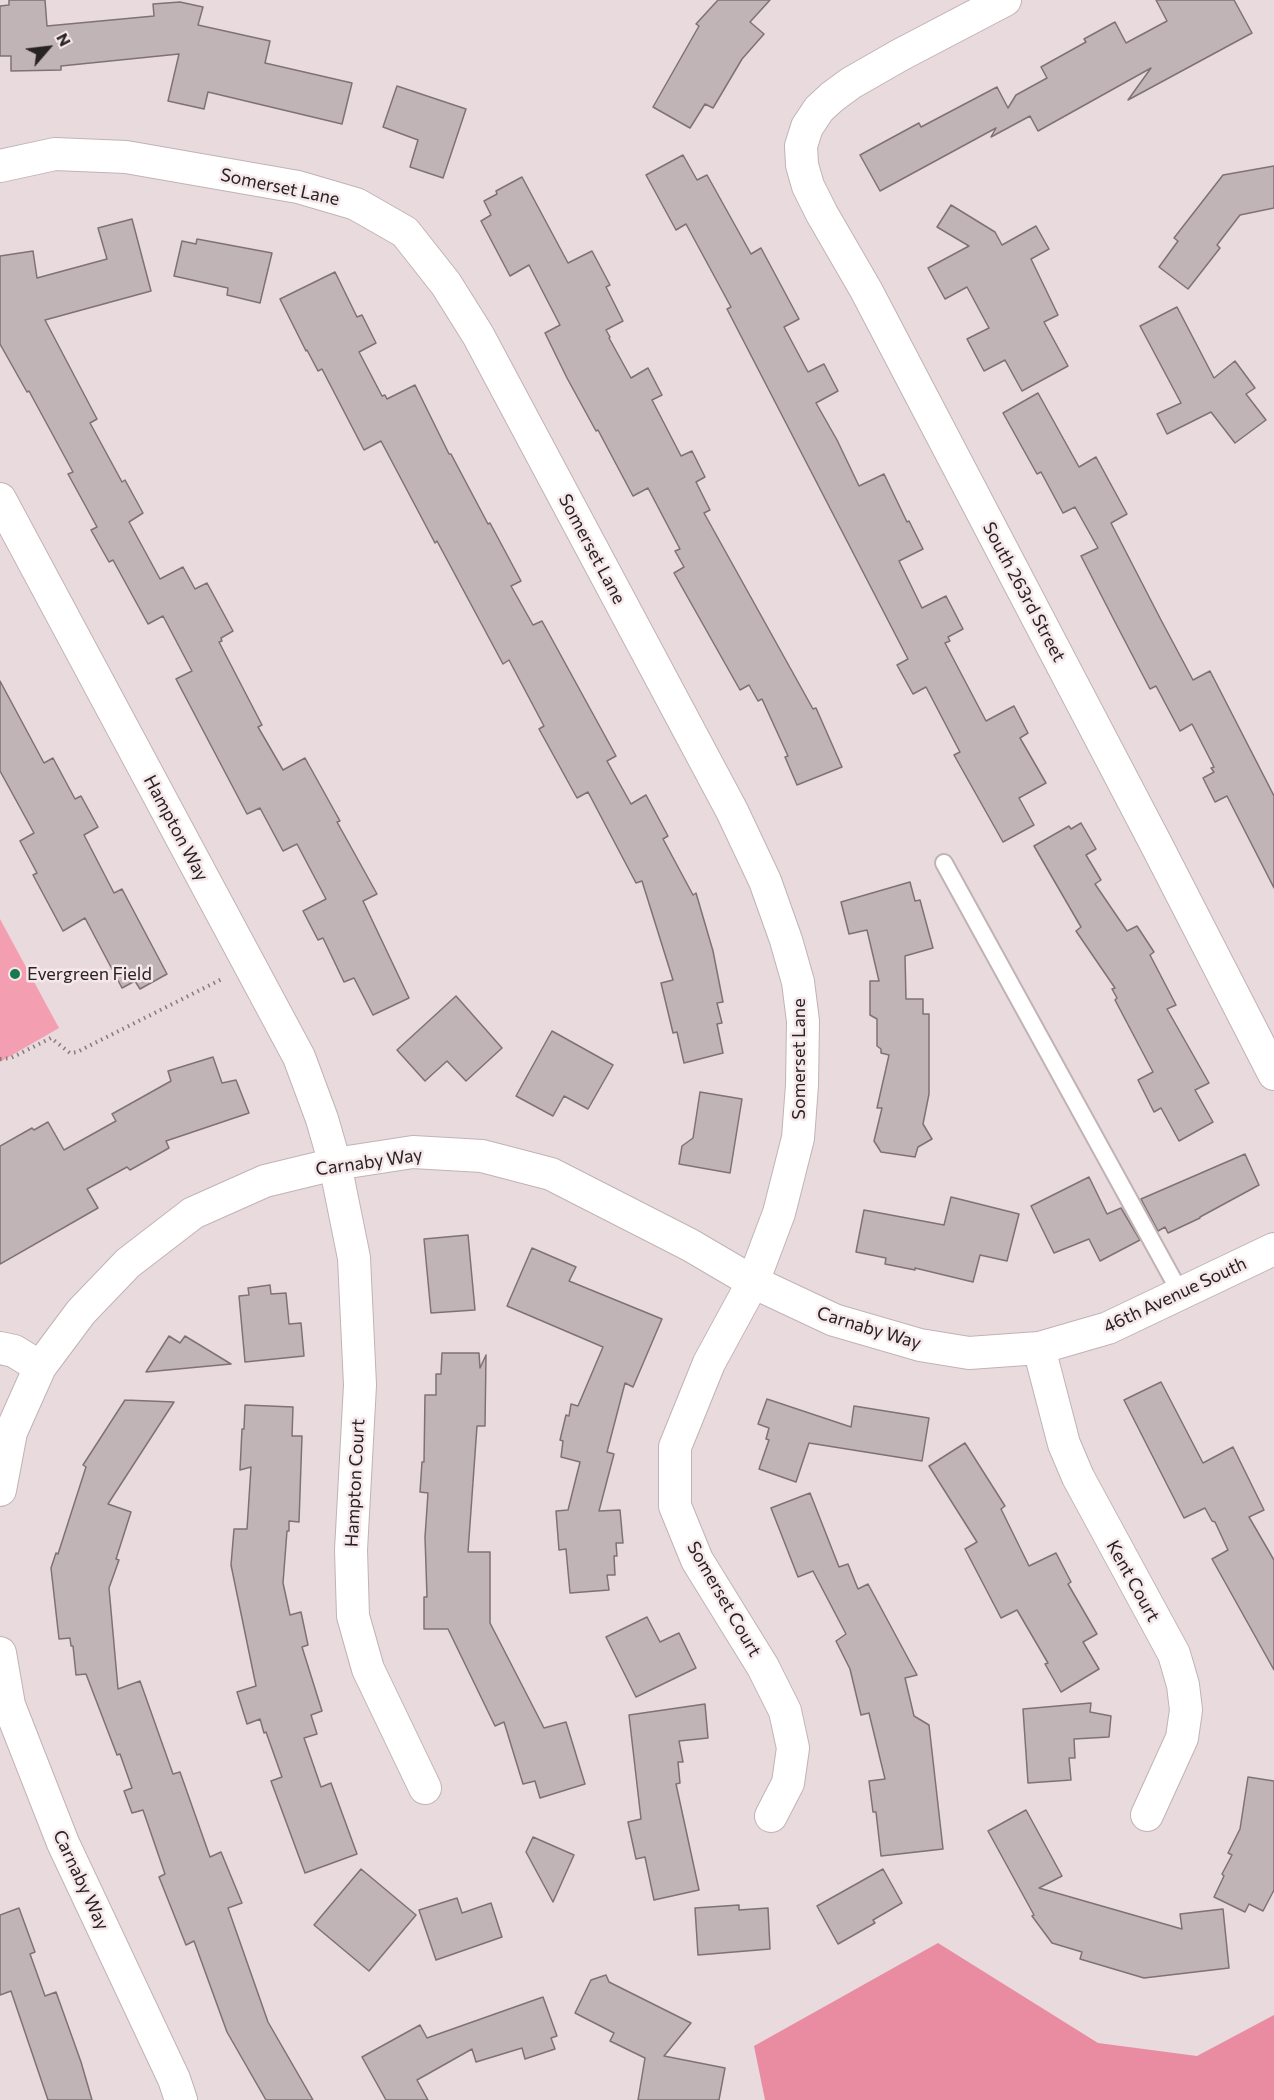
<!DOCTYPE html>
<style>
body{margin:0}
#map{position:relative;width:1274px;height:2100px;overflow:hidden;background:#e9dadd;font-family:Commissioner,sans-serif}
canvas{display:block}
.north{position:absolute;left:18px;top:18px;width:60px;height:60px;-webkit-text-stroke:4px #f6e7ea;paint-order:stroke;rotate:62deg;font-size:16px;font-weight:700;line-height:24px;text-align:center;color:#272223}
.north::after{content:'';display:block;margin:auto;width:21px;height:27px;background:#272223;clip-path:polygon(50% 0,100% 100%,50% 72%,0 100%)}
</style>
<div id="map">
<canvas width="1274" height="2100"></canvas>
<div class="north">N</div>
</div>
<script>
const c = document.querySelector('canvas').getContext('2d');
c.lineJoin = 'round';
function fillPath(path, color) {
  c.fillStyle = color;
  c.fill(path, 'evenodd');
}
function poly(rows) {
  const path = new Path2D();
  for (const r of rows) {
    path.moveTo(r[0], r[1]);
    for (let i = 2; i < r.length; i += 2) path.lineTo(r[i], r[i + 1]);
  }
  return path;
}
function trace(path, color, width, dash) {
  c.strokeStyle = color;
  c.lineWidth = width;
  c.lineCap = dash ? 'butt' : 'round';
  c.setLineDash(dash || []);
  c.stroke(path);
}
function drawText(font, color, halo, rows, align = 'center') {
  c.font = font + ' Commissioner,sans-serif';
  c.lineWidth = 5;
  c.setLineDash([]);
  c.textBaseline = 'middle';
  c.strokeStyle = halo;
  c.fillStyle = color;
  for (const [text, x, y, turn = 0] of rows) {
    c.save();
    c.translate(x, y);
    c.rotate((+turn || 0) * Math.PI / 180);
    c.textAlign = isNaN(turn) ? turn : align;
    if (halo) c.strokeText(text, 0, 0);
    c.fillText(text, 0, 0);
    c.restore();
  }
}
fillPath(poly([
 [0,919,59,1028,0,1062]
]), '#f39fb1');
fillPath(poly([
 [938,1943,1098,2043,1197,2056,1274,2015,1274,2100,765,2100,754,2046]
]), '#e98ca1');
const building = poly([
 [9,0,45,0,47,26,154,16,153,4,180,2,203,7,198,25,270,41,265,63,352,83,342,124,208,92,204,109,168,101,179,54,61,66,61,70,11,71,11,56,0,56,0,6,9,5,9,0],
 [718,0,770,0,750,22,764,34,742,59,713,108,705,104,690,128,653,107,699,26,696,24,718,0],
 [1156,0,1234,0,1252,33,1128,100,1151,68,1038,131,1030,116,991,137,996,128,880,191,860,155,919,123,921,127,997,87,1008,108,1016,95,1047,78,1041,67,1086,42,1084,39,1115,22,1126,43,1167,21,1156,0],
 [397,86,466,109,443,178,410,167,418,140,383,127,397,86],
 [683,155,697,180,707,175,751,254,761,248,799,319,784,327,808,372,824,364,838,391,816,403,837,440,859,486,884,474,907,522,909,521,923,549,899,561,922,608,946,596,963,629,948,637,950,641,945,643,986,721,1014,706,1028,733,1020,738,1046,783,1019,798,1034,825,1003,842,954,755,960,752,926,687,913,694,897,665,908,659,727,309,731,307,686,224,676,230,646,175,683,155],
 [1274,166,1274,208,1240,215,1217,245,1220,248,1188,289,1159,267,1178,241,1174,238,1223,175,1274,166],
 [522,177,568,263,592,251,610,285,606,287,623,321,606,330,610,337,609,338,631,378,648,368,662,395,652,400,681,456,692,451,705,477,696,482,710,510,704,513,813,709,816,708,842,767,797,785,785,757,788,756,762,699,758,701,749,685,740,690,674,573,684,567,675,551,680,549,648,488,633,496,598,430,596,431,567,378,545,333,560,325,529,265,510,276,481,221,491,215,484,201,497,194,496,191,522,177],
 [951,205,995,232,1002,245,1036,226,1049,249,1031,259,1058,315,1044,322,1068,366,1022,391,1005,360,984,371,967,339,989,328,967,287,945,299,928,268,969,246,937,227,951,205],
 [132,219,151,291,45,320,97,419,90,423,122,482,125,480,143,513,129,522,160,579,183,567,195,589,207,583,233,631,221,638,222,641,219,642,262,725,258,727,283,770,305,758,340,821,337,822,377,894,363,901,409,998,373,1015,354,978,344,982,323,938,318,940,303,911,326,899,297,844,283,851,260,808,247,814,176,679,192,671,163,616,148,624,113,560,109,562,91,530,97,527,68,474,73,472,29,391,27,392,0,344,0,256,33,251,37,278,107,259,98,228,132,219],
 [197,239,272,253,260,303,227,295,228,288,174,276,182,241,196,244,197,239],
 [335,272,357,317,362,315,376,343,359,352,382,396,385,395,387,399,415,385,449,454,451,454,488,524,490,523,521,581,511,586,533,625,542,621,616,756,607,761,631,804,646,795,668,836,663,839,693,895,696,893,713,951,723,1002,717,1003,722,1023,717,1024,723,1053,684,1063,677,1032,673,1033,661,983,673,980,642,881,636,883,588,792,577,798,539,729,544,726,509,660,503,664,437,541,435,543,381,441,364,450,322,369,318,371,307,350,306,351,280,299,335,272],
 [1177,307,1214,378,1235,361,1255,388,1246,394,1266,420,1235,443,1211,412,1167,434,1157,414,1181,403,1140,326,1177,307],
 [1038,393,1079,467,1096,457,1127,514,1111,523,1161,620,1193,680,1210,671,1274,796,1274,888,1227,796,1215,802,1203,778,1214,772,1211,768,1214,767,1192,724,1180,731,1156,686,1150,689,1114,620,1081,556,1098,548,1075,507,1063,513,1041,472,1037,474,1003,413,1038,393],
 [0,681,44,763,53,758,75,799,81,796,98,827,84,835,114,893,122,889,167,974,140,989,135,981,122,988,85,918,63,931,33,875,37,873,20,841,34,833,0,771,0,681],
 [1081,823,1096,849,1086,855,1101,880,1095,884,1127,931,1137,926,1154,952,1150,955,1176,1005,1167,1009,1209,1083,1195,1090,1213,1122,1179,1141,1161,1108,1154,1112,1138,1080,1153,1072,1115,1000,1117,998,1112,989,1115,988,1076,931,1081,927,1034,846,1069,826,1071,829,1081,823],
 [910,882,915,901,920,900,933,948,905,956,906,999,923,999,923,1014,929,1014,929,1094,923,1124,932,1139,918,1147,915,1157,881,1152,874,1141,882,1108,877,1108,889,1055,881,1053,881,1049,877,1046,877,1019,870,1015,870,981,879,981,867,930,849,934,841,902,910,882],
 [456,996,502,1048,466,1081,447,1061,425,1081,397,1050,456,996],
 [552,1031,613,1065,588,1109,564,1096,553,1116,516,1096,552,1031],
 [213,1057,222,1083,236,1080,249,1113,166,1141,169,1148,130,1170,127,1167,87,1189,98,1208,0,1264,0,1146,32,1128,34,1130,48,1122,64,1150,116,1121,112,1114,171,1081,168,1071,213,1057],
 [700,1092,742,1099,730,1173,679,1164,682,1146,693,1138,700,1092],
 [1245,1154,1259,1185,1200,1217,1200,1218,1168,1233,1165,1227,1158,1231,1141,1199,1245,1154],
 [1089,1177,1107,1214,1121,1208,1140,1240,1100,1261,1089,1239,1054,1253,1031,1206,1089,1177],
 [951,1197,1019,1214,1007,1261,980,1255,973,1282,915,1268,915,1270,885,1264,886,1258,856,1252,864,1210,944,1225,951,1197],
 [468,1235,475,1310,431,1313,424,1239,468,1235],
 [532,1248,576,1267,569,1281,662,1319,633,1387,625,1383,607,1452,614,1454,599,1511,620,1510,623,1543,616,1543,617,1556,614,1556,615,1575,607,1575,609,1590,570,1593,566,1549,559,1550,556,1511,568,1510,580,1462,561,1457,563,1441,560,1440,566,1415,569,1416,571,1404,578,1406,603,1347,507,1306,532,1248],
 [270,1285,271,1294,286,1293,289,1324,301,1323,304,1356,245,1362,239,1296,249,1295,248,1288,270,1285],
 [169,1336,180,1343,185,1336,231,1364,146,1372,169,1336],
 [442,1353,479,1353,480,1368,486,1355,485,1426,477,1426,468,1552,490,1552,490,1623,544,1728,566,1722,585,1784,540,1798,535,1781,523,1784,504,1722,495,1726,448,1629,424,1629,424,1597,427,1597,425,1537,428,1493,420,1492,422,1462,424,1462,425,1395,436,1395,436,1374,441,1374,442,1353],
 [1161,1382,1203,1463,1233,1447,1264,1510,1249,1517,1274,1560,1274,1670,1212,1559,1228,1550,1215,1522,1212,1521,1205,1508,1184,1518,1124,1400,1161,1382],
 [767,1399,851,1427,854,1406,929,1418,922,1461,809,1443,796,1482,759,1469,769,1440,766,1439,769,1428,758,1424,767,1399],
 [125,1400,174,1402,108,1504,131,1512,116,1559,119,1560,109,1588,118,1689,140,1681,173,1774,180,1772,210,1857,221,1852,242,1903,228,1908,268,2022,313,2100,266,2100,227,2032,194,1941,186,1945,159,1877,165,1874,143,1810,132,1813,124,1791,132,1788,120,1754,117,1755,86,1674,76,1675,73,1646,71,1646,70,1638,59,1639,51,1568,56,1553,58,1554,86,1467,83,1465,125,1400],
 [245,1405,293,1407,292,1436,302,1436,299,1522,289,1521,289,1531,287,1531,283,1583,290,1615,301,1612,308,1645,302,1647,322,1711,311,1715,317,1734,304,1738,321,1787,331,1783,357,1854,305,1873,271,1781,282,1777,266,1732,264,1733,260,1719,247,1724,237,1692,256,1686,231,1565,234,1529,247,1529,251,1467,240,1470,242,1429,244,1429,245,1405],
 [965,1443,1005,1506,1001,1509,1029,1566,1056,1553,1071,1582,1068,1584,1097,1634,1083,1642,1099,1669,1061,1692,1045,1664,1048,1663,1017,1610,1001,1618,965,1549,977,1542,929,1466,965,1443],
 [810,1493,839,1567,848,1564,858,1589,868,1584,917,1675,905,1678,914,1716,929,1725,943,1849,881,1856,876,1812,873,1812,869,1781,885,1779,869,1713,861,1715,850,1669,836,1641,846,1634,813,1571,798,1577,771,1508,810,1493],
 [647,1617,660,1642,679,1633,696,1668,636,1697,606,1637,647,1617],
 [1091,1703,1090,1712,1111,1716,1109,1737,1074,1739,1075,1758,1069,1758,1071,1780,1028,1783,1023,1709,1091,1703],
 [705,1704,708,1738,679,1741,683,1762,678,1762,680,1783,676,1784,699,1890,654,1900,645,1857,636,1859,628,1822,641,1819,629,1715,705,1704],
 [1248,1777,1274,1781,1274,1890,1263,1911,1249,1904,1245,1912,1214,1897,1224,1876,1222,1874,1232,1855,1228,1853,1240,1829,1248,1777],
 [1026,1810,1062,1876,1039,1888,1182,1929,1180,1914,1223,1909,1229,1968,1144,1978,1080,1959,1082,1952,1052,1943,1032,1916,1034,1915,988,1831,1026,1810],
 [533,1837,574,1855,553,1902,526,1852,533,1837],
 [361,1869,416,1915,369,1971,314,1925,361,1869],
 [883,1869,902,1903,873,1920,875,1923,838,1944,817,1906,883,1869],
 [457,1898,462,1913,491,1903,502,1937,436,1960,419,1910,457,1898],
 [739,1905,739,1910,768,1908,770,1949,698,1955,695,1908,739,1905],
 [19,1908,35,1952,30,1954,45,1996,56,1992,81,2062,92,2100,48,2100,11,1991,0,1995,0,1915,19,1908],
 [606,1975,609,1982,691,2023,664,2056,725,2068,719,2100,638,2100,645,2058,610,2041,614,2033,575,2013,591,1980,606,1975],
 [543,1997,557,2036,551,2038,555,2049,525,2059,522,2048,476,2062,472,2049,417,2080,428,2100,386,2100,362,2057,420,2025,427,2038,543,1997]
]);
fillPath(building, '#c1b4b6');
trace(building, '#7f7275', 1.5);
const lane = poly([
 [944,863,1181,1294]
]);
const street = poly([
 [1005,0,900,55,851,83,832,97,819,109,807,127,801,146,802,165,808,186,822,214,866,290,1156,844,1274,1074],
 [0,166,55,154,126,157,298,187,356,204,405,232,446,284,478,335,732,811,765,881,786,940,798,982,803,1021,802,1085,798,1138,779,1213,753,1282,709,1363,675,1447,675,1506,697,1560,763,1667,785,1711,793,1748,788,1783,771,1816],
 [0,499,299,1057,322,1119,335,1164,354,1258,360,1385,351,1550,353,1616,368,1669,425,1788],
 [0,1348,14,1351,40,1367],
 [1039,1348,1064,1444,1078,1477,1174,1654,1183,1685,1186,1710,1182,1738,1147,1815],
 [0,1490,11,1432,40,1367,81,1312,128,1263,193,1213,265,1181,335,1164,413,1152,482,1156,551,1174,690,1245,753,1282,834,1320,920,1345,969,1353,1039,1348,1108,1328,1274,1249],
 [0,1653,9,1705,63,1843,174,2079,181,2100]
]);
trace(lane, '#c1b3b5', 20);
trace(street, '#c1b3b5', 34);
trace(poly([
 [0,1059,11,1058,51,1038,70,1053,77,1052,222,979]
]), '#857b7d', 4, [1.5, 4.5]);
trace(lane, '#fff', 16);
trace(street, '#fff', 32);
for (const [x, y, r, color] of [
 [15,974,6,"#177950"]
]) {
  const dot = new Path2D();
  dot.arc(x, y, r, 0, 2 * Math.PI);
  c.fillStyle = color;
  c.fill(dot);
  trace(dot, '#f6e7ea', 2);
}
drawText('18px', '#272223', '#f6e7ea', [
 ["Somerset Lane",280,187,12],
 ["Somerset Lane",592,549,62],
 ["South 263rd Street",1024,592,62],
 ["Hampton Way",176,828,62],
 ["Somerset Lane",799,1059,-90],
 ["Carnaby Way",369,1162,-8],
 ["46th Avenue South",1175,1295,-25],
 ["Carnaby Way",869,1328,17],
 ["Hampton Court",355,1483,-87],
 ["Kent Court",1133,1581,61],
 ["Somerset Court",724,1599,60],
 ["Carnaby Way",81,1880,65]
]);
drawText('18px', '#272223', '#f6e7ea', [
 ["Evergreen Field",27,974]
], 'left');
</script>
